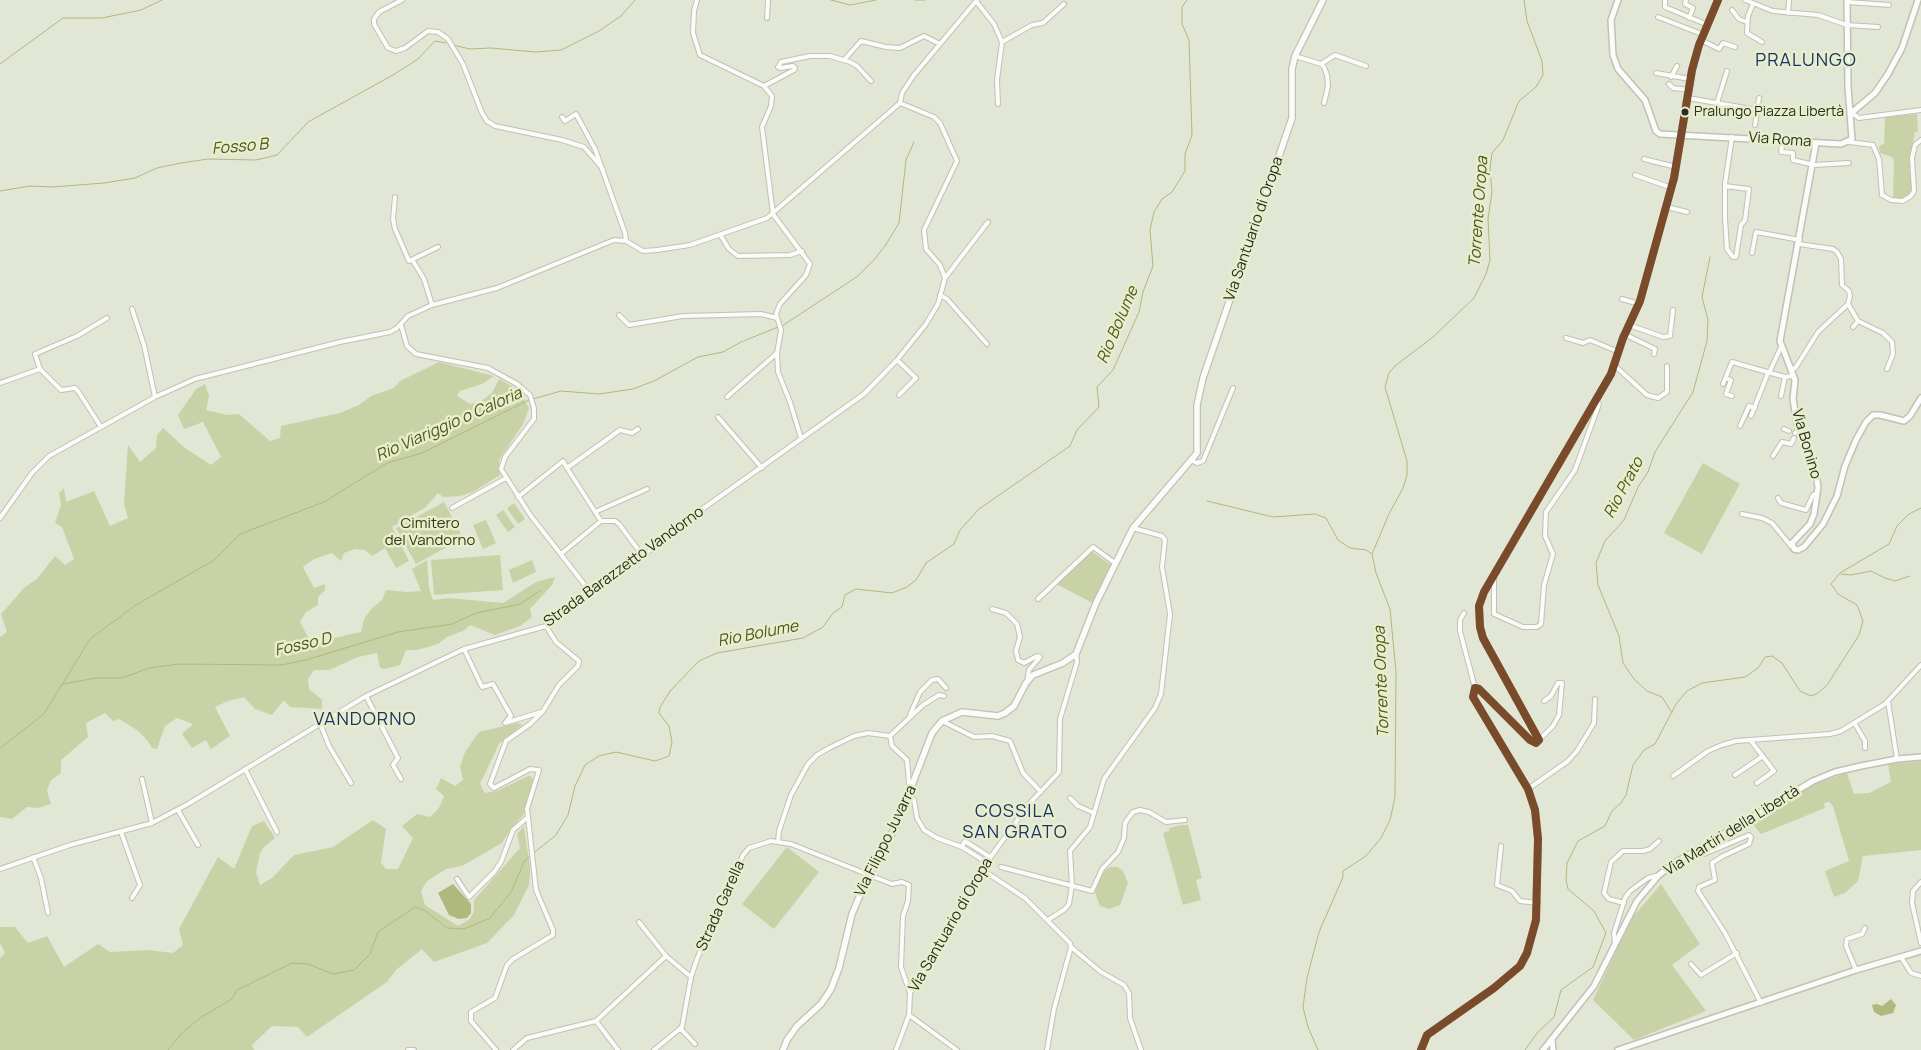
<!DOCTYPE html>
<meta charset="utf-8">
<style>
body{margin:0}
canvas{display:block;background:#e2e6d4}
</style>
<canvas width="1921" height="1050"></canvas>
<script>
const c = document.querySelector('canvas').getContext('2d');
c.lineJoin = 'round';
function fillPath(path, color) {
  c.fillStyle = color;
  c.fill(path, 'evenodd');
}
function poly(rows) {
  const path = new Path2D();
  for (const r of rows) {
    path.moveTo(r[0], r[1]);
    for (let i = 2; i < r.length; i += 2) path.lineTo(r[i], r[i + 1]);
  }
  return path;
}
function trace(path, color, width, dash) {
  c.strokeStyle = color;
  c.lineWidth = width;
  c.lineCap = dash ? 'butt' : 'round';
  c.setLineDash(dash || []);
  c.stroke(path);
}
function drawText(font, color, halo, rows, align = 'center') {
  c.font = font + ' Manrope,sans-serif';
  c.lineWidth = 5;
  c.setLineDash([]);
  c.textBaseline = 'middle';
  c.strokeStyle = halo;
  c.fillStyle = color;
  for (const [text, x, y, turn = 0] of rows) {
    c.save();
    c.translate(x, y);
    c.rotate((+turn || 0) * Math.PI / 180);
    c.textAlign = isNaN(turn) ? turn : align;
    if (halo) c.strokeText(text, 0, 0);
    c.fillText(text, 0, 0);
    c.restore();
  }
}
fillPath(poly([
 [1917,114,1918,132,1915,132,1911,154,1912,191,1905,198,1893,199,1894,161,1892,157,1880,153,1879,146,1884,144,1885,117],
 [439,362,494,376,482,384,460,391,457,396,470,404,480,402,492,393,499,379,520,391,505,398,510,406,524,399,529,408,523,424,499,460,500,475,473,492,460,496,443,497,438,493,426,507,392,527,409,561,396,568,385,548,372,556,365,550,355,549,344,553,341,561,332,553,314,559,303,567,314,588,325,584,325,590,318,597,318,605,306,612,300,622,311,643,361,632,364,619,372,608,382,600,386,590,407,592,421,591,412,569,427,560,429,588,433,600,449,598,503,603,536,582,555,577,552,585,530,609,532,617,520,626,495,635,470,625,463,631,447,637,438,644,417,650,406,650,400,665,385,669,380,668,377,653,358,657,329,670,314,670,308,679,309,689,322,700,322,709,290,707,284,700,272,715,255,709,244,697,228,701,215,707,230,736,211,749,206,740,192,748,182,734,193,724,177,718,165,726,157,749,152,748,148,741,137,730,119,719,113,721,105,713,86,723,88,737,61,760,61,773,51,780,47,791,51,804,38,808,27,807,12,819,0,817,0,637,7,632,1,614,25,587,37,579,55,556,65,565,74,559,62,527,55,523,61,505,59,493,64,488,66,502,94,491,110,526,128,518,124,504,128,445,140,462,156,448,157,435,163,428,185,448,211,465,221,457,203,422,184,429,178,415,196,389,205,384,209,396,206,410,227,415,239,414,270,441,280,438,281,426,340,413,359,405,371,396,394,388,400,381],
 [1703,463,1740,484,1702,554,1664,533],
 [444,502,463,538,416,564,396,528],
 [514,503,525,519,518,524,507,508],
 [503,510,515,527,508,532,496,515],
 [486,520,496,543,483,549,473,525],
 [1091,551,1111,565,1093,603,1056,584],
 [500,555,503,590,434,595,431,560],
 [532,560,536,572,513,583,509,570],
 [517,723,522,725,499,744,480,784,485,793,497,791,530,775,533,780,531,798,523,815,510,830,502,843,462,866,446,869,427,881,421,891,425,905,458,926,470,919,474,911,474,900,520,848,517,834,524,826,530,868,529,885,514,915,487,943,434,962,422,949,396,970,387,982,307,1037,298,1027,272,1026,252,1045,254,1050,0,1050,0,958,5,953,0,943,0,927,15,927,28,943,47,936,64,967,98,944,110,952,148,950,173,953,183,945,179,929,218,857,234,869,252,826,264,821,275,838,264,847,260,853,256,872,260,885,272,878,294,855,333,847,373,820,386,829,381,863,386,869,398,869,413,838,402,826,417,814,430,817,439,808,444,796,436,789,441,778,455,786,463,780,460,767,465,752,479,732],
 [1921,761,1921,850,1863,856,1858,881,1845,893,1834,897,1825,871,1849,861,1833,806,1829,802,1824,803,1825,808,1761,834,1750,821,1816,783,1847,773,1854,794,1869,793,1891,782,1888,764],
 [1181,825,1188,825,1202,878,1196,880,1201,900,1183,905,1163,833,1169,831,1169,828],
 [787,847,819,872,774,929,742,904],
 [1110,867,1118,867,1123,871,1128,883,1120,905,1109,909,1100,906,1095,893,1101,874],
 [1661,884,1700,944,1672,965,1706,1011,1634,1040,1593,1000,1631,919]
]), '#c9d2a6');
fillPath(poly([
 [453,884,471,904,471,913,467,918,459,919,449,915,438,893],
 [1891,999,1896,1005,1893,1013,1881,1016,1874,1012,1872,1005,1877,1004,1882,1006]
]), '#afb97d');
trace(poly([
 [831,0,850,5,876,0],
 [915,0,925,0],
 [453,45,470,49,491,48,536,52,561,50,599,31,621,16,635,0],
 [0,64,63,18,102,18,141,10,162,0],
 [0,191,30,186,53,187,104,183,135,178,157,168,181,163,208,159,256,160,277,155,308,122,393,75,418,59,435,41,446,43],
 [782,326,858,276,873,261,885,246,899,223,906,160,914,142],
 [533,399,561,391,599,394,633,389,654,381,698,357,723,352,741,342,778,327],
 [1207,501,1273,517,1315,514,1326,518,1338,540,1350,548,1366,550,1372,554],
 [1841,574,1851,575,1871,571,1885,578,1895,581,1910,576],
 [63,684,96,678,122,678,149,668,180,664,281,665,306,660,398,632,452,624,476,613,521,604,541,590],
 [1672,713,1662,697,1647,691,1634,679,1623,663,1619,636,1598,585,1596,563,1605,541,1624,520,1638,487,1648,472,1655,452,1693,392,1707,341,1708,320,1702,297,1710,257],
 [0,748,44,714,90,639,136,605,214,560,240,534,324,502,387,463,422,453,529,400],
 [168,1050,182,1033,200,1018,232,999,237,990,292,963,308,964,333,974,354,970,370,954,378,932,415,907,424,910,447,928,464,929,490,918,511,892,525,860,556,835,568,815,575,786,585,765,599,756,616,752,655,761,669,756,672,742,669,726,659,713,660,707,671,690,699,661,717,653,803,638,823,627,833,613,842,607,845,595,856,589,892,593,907,587,916,580,926,563,954,544,960,530,979,509,1070,446,1077,430,1099,407,1097,387,1113,370,1139,312,1143,292,1153,266,1150,230,1154,212,1162,199,1172,192,1185,171,1185,154,1192,135,1189,40,1182,24,1182,7,1187,0],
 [1318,1050,1308,1027,1303,1007,1307,978,1319,932,1343,877,1343,871,1366,856,1381,838,1390,820,1395,797,1396,672,1390,609,1376,573,1372,554,1389,514,1403,488,1407,475,1407,461,1385,387,1389,373,1395,366,1433,337,1474,298,1486,274,1490,260,1488,219,1492,192,1490,169,1492,153,1503,140,1519,101,1536,87,1543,75,1542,61,1527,21,1524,0],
 [1525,1050,1537,1033,1554,1017,1561,990,1593,967,1606,933,1594,911,1568,889,1566,880,1567,863,1578,841,1605,826,1612,811,1621,803,1626,795,1633,765,1644,750,1655,744,1676,704,1687,691,1702,683,1745,677,1758,668,1765,657,1772,656,1782,663,1800,691,1811,696,1818,693,1827,685,1859,635,1863,621,1857,605,1838,594,1831,584,1840,573,1889,544,1897,526,1909,514,1921,508]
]), '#afb97d', 1);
const minor = poly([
 [402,0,379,12,374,19,374,24,388,48,396,51,405,48,428,31,438,32,448,39,463,64,482,113,487,121,495,126,562,140,584,147,603,169],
 [697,0,694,11,693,33,700,55,764,86,772,96,771,106,762,127,773,214,810,264,806,275,780,304,776,314,781,330,777,353,778,372,790,402,801,438],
 [1665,0,1665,7,1708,25],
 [1686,0,1685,4,1693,8,1689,18],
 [1745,0,1773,11,1818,15,1847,25,1878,27],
 [976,1,994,24,1002,42,997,80,998,104],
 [1847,2,1889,5],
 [1753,4,1748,16,1747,33,1762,42],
 [1732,10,1739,19,1747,22],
 [1788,13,1789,0],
 [1658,17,1699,33],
 [767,18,768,0],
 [1701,40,1719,49,1723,43,1735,47],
 [1002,42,1032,25,1043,23,1064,4],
 [1295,56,1321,64,1324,67,1327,75,1328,86,1324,103],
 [844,60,861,41,886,47,900,48,924,36,940,44],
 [1321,64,1335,55,1366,66],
 [1656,73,1690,79],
 [1671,77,1677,66],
 [1669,84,1673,88,1689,90],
 [764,86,794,70,795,68,793,66,780,68,778,67,781,62,810,56,830,56,850,62,857,66,871,81],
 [1688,98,1757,110],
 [1717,103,1727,71],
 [1852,113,1859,118,1921,110],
 [562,117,565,121,576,114,595,149,625,233,626,241],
 [1755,125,1759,98],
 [1783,140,1781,152,1793,153,1793,160,1814,165,1849,163],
 [1849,142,1873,145,1879,159,1882,195,1891,200,1903,201,1911,196,1914,191,1912,158,1915,145,1921,140],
 [1644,159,1676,167],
 [1635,175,1672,188],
 [1725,186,1749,189,1745,220,1741,225,1736,257,1733,257,1727,249,1725,218,1725,184,1732,137],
 [395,197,393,219,395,229,409,261,438,247],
 [1667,207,1687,212],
 [721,236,729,249,738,256,790,255,802,251],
 [1752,253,1756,232,1800,240],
 [413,261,424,279,432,305],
 [945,278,988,222],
 [940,295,947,299,987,344],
 [1622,299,1639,304],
 [1848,304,1858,321,1853,327],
 [132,309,144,345,155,397],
 [619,315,629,325,683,316,761,314,777,318],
 [1858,321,1883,333,1892,342,1893,354,1887,369],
 [401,325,407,346,416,354,488,368,517,384,530,395,534,408,534,419,505,457,501,469,531,516,591,593],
 [1629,325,1663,337,1670,336,1673,310],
 [1624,334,1655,349,1654,354],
 [1566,338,1583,343,1590,340,1619,352],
 [897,360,916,378,899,395],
 [1614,365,1647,395,1658,398,1667,392,1667,366],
 [40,369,35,354,77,336,107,318],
 [1791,371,1796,367,1818,332,1848,304,1850,296,1849,291,1842,285,1841,259,1837,252,1833,249,1799,244],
 [1769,373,1781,347],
 [1726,378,1731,380,1726,394,1732,396],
 [0,383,40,369,61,390,75,388,78,391,101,427],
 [1723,384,1732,362,1785,377,1793,376],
 [1781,396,1785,377],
 [727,397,777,353],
 [1751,416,1768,373],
 [718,417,762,468],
 [1740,426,1749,406,1755,408],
 [1784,429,1789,431],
 [1795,433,1799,430],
 [1773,456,1782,442,1791,444,1794,438],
 [1193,461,1197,463,1203,461,1233,388],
 [567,468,601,521,615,521,619,524,643,556],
 [518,497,563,461,567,468,620,430,632,433,638,429],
 [1778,498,1781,503,1806,510,1813,495,1817,494],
 [452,508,506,478],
 [595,512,647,489],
 [1742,514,1762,518,1772,523,1791,546],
 [0,518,32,473,49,456,155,397,195,379,340,342,390,332,397,328,408,316,432,305,497,288,614,240,626,241,643,251,657,250,690,245,767,218,900,103,902,93,914,75,977,0],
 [562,553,601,521],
 [1494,575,1494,614,1523,627,1537,627,1541,624,1544,585,1553,554,1545,536,1546,512,1575,470,1598,407,1599,403,1596,400],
 [1038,599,1093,547,1115,563],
 [992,609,1006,613,1017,624,1020,637,1016,651,1018,660,1024,663,1037,656,1040,657,1029,670,1027,682],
 [1464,613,1460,620,1460,631,1475,688],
 [464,649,482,687,493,684,511,716,505,723,541,712],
 [366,696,398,758,393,765,401,779],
 [1888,701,1897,759],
 [910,715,920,692,932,680,938,679,946,688],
 [942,721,974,737,992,736,1010,741,1023,773,1041,792],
 [320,723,329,746,351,783],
 [1855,724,1865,741,1865,748],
 [890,736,923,705,939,695,944,696],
 [1539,740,1553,726,1559,715,1562,683,1558,683,1551,696,1544,701],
 [1751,741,1774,771,1757,783],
 [245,769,277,832],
 [1735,775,1763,756],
 [1673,776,1708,751,1722,745,1736,741,1830,734,1841,731,1885,704,1921,665],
 [142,779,152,823],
 [1528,789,1568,761,1577,751,1594,723,1595,699],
 [1070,798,1078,806,1094,813],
 [178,810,198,845],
 [121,832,140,885,132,898],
 [778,842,779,831,791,795,808,764,817,755,831,747,854,736,868,733,890,736,892,746,907,760,910,795,914,800,917,818,924,830,937,838,962,847],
 [1501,846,1497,885,1512,891,1520,901,1538,903],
 [1693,853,1704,854,1749,835,1751,837,1749,844,1723,856,1712,863,1715,880,1699,887,1698,891,1725,933,1761,1003],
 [33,857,41,878,48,913],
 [986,862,962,847,965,841,990,857],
 [1001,867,1092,891,1102,869,1118,852,1124,838,1125,823,1133,812,1140,810,1149,812,1166,822,1185,820],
 [0,869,70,845,152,823,188,804,366,696,464,649,546,626,643,556,687,520,864,394,897,360,926,324,938,304,945,278,940,265,926,249,924,230,957,161,940,123,934,117,900,103],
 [981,869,1025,898,1070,943,1071,947,1101,972,1124,985,1129,993,1130,1018,1141,1050],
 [457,879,469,897,494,872,501,862,513,830,528,817],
 [1921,882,1913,891,1912,903,1921,943],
 [1624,903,1609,899,1604,893,1611,862,1623,851,1643,851,1650,849,1659,841],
 [1048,920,1065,909,1069,904,1072,885,1070,851,1090,827,1104,779,1155,708,1161,694,1170,614,1162,567,1165,540,1162,536,1133,528],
 [639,922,666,956,691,977],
 [1615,943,1614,933,1625,898,1630,891,1648,878,1659,875],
 [1901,957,1911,973,1921,976],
 [1691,964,1701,975,1737,953],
 [1856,970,1846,946,1847,939,1862,934,1865,928],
 [909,1015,957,1050],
 [596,1021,618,1050],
 [680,1028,695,1044],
 [408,1050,414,1050],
 [496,1050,471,1021,471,1012,495,998,507,965,513,959,553,935,553,930,536,890,528,817,527,809,539,770,530,769,494,788,490,784,506,741,530,724,543,711,559,685,578,666,579,661,556,642,546,626],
 [513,1050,527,1038,596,1021,666,956],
 [654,1050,682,1027,691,977,697,959,743,855,749,848,771,841,791,844,892,884,902,882,909,885,908,901,903,916,901,967,910,993],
 [896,1050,909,1015,910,993,941,946,969,887,1029,804,1059,772,1060,719,1077,662,1076,654],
 [1047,1050,1054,1009,1071,947]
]);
const tertiary = poly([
 [1618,0,1611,20,1613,55,1618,69,1645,100,1656,131,1660,134,1841,144,1852,139,1848,87,1847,0],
 [1850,114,1875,93,1888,74,1902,48,1918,0],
 [1816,143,1780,341,1795,380,1793,399,1797,424,1816,474,1818,487,1814,514,1810,524,1792,543,1794,549,1798,550,1804,547,1823,524,1837,496,1845,466,1856,440,1866,422,1873,415,1880,415,1904,421,1910,416,1921,398],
 [1552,1040,1553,1050],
 [1421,1050,1427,1035,1494,988,1520,966,1527,953,1536,920,1538,839,1535,810,1528,789,1473,697,1475,688,1479,689,1530,740,1536,743,1539,740,1483,638,1480,627,1479,606,1484,592,1611,374,1623,338,1640,301,1674,178,1692,70,1699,45,1718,0],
 [1543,1050,1594,986,1637,901,1659,875,1673,864,1813,781,1835,772,1861,766,1897,759,1921,757],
 [1618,1050,1856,970,1921,951]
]);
const secondary = poly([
 [872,869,897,824,932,733,942,721,962,712,998,716,1005,713,1014,706,1026,683,1033,675,1063,663,1076,654,1096,603,1133,528,1197,453,1197,405,1203,378,1292,118,1292,69,1295,56,1323,0],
 [783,1050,787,1040,797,1026,821,1004,831,989,839,968,852,914,866,881]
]);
trace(minor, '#bfc2b4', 6);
trace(tertiary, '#bfc2b4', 8);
trace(secondary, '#bfc2b4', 8);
trace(minor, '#fbfbf9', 4);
trace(tertiary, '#fbfbf9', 5);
trace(secondary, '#fbfbf9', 5.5);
const secondaryBridge = poly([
 [866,881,872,869]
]);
trace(secondaryBridge, '#bfc2b4', 8, []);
trace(secondaryBridge, '#fbfbf9', 5.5);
trace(poly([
 [1421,1050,1427,1035,1494,988,1520,966,1527,953,1536,920,1538,839,1535,810,1528,789,1473,697,1475,688,1479,689,1530,740,1536,743,1539,740,1483,638,1480,627,1479,606,1484,592,1611,374,1623,338,1640,301,1674,178,1692,70,1699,45,1718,0]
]), '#7a4b2a', 8);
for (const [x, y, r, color] of [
 [1685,112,4.5,"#292c1f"]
]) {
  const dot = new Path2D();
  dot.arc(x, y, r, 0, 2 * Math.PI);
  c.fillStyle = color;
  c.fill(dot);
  trace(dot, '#e6eecc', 2);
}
drawText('14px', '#292c1f', '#e6eecc', [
 ["Pralungo Piazza Libertà",1694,112]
], 'left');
drawText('15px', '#292c1f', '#e6eecc', [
 ["Via Roma",1780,140,4],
 ["Via Santuario di Oropa",1254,229,-71],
 ["Via Bonino",1806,444,74],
 ["Strada Barazzetto Vandorno",624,567,-36],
 ["Via Martiri della Libertà",1732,831,-32],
 ["Via Filippo Juvarra",886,841,-64],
 ["Strada Garella",721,906,-66],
 ["Via Santuario di Oropa",951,925,-60]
]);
drawText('15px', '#343917', '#e6eecc', [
 ["Cimitero",430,524],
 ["del Vandorno",430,541]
]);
drawText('italic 16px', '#4d561c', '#e6eecc', [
 ["Fosso B",240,147,-5],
 ["Torrente Oropa",1479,212,-86],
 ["Rio Bolume",1118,325,-67],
 ["Rio Viariggio o Caloria",449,425,-24],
 ["Rio Prato",1624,488,-62],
 ["Rio Bolume",758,634,-11],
 ["Fosso D",303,645,-13],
 ["Torrente Oropa",1382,682,-92]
]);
c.letterSpacing = '1px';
drawText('18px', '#1f3169', '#e6eecc', [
 ["PRALUNGO",1806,61],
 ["VANDORNO",365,720],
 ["COSSILA",1015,812],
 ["SAN GRATO",1015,833]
]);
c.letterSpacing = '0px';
</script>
